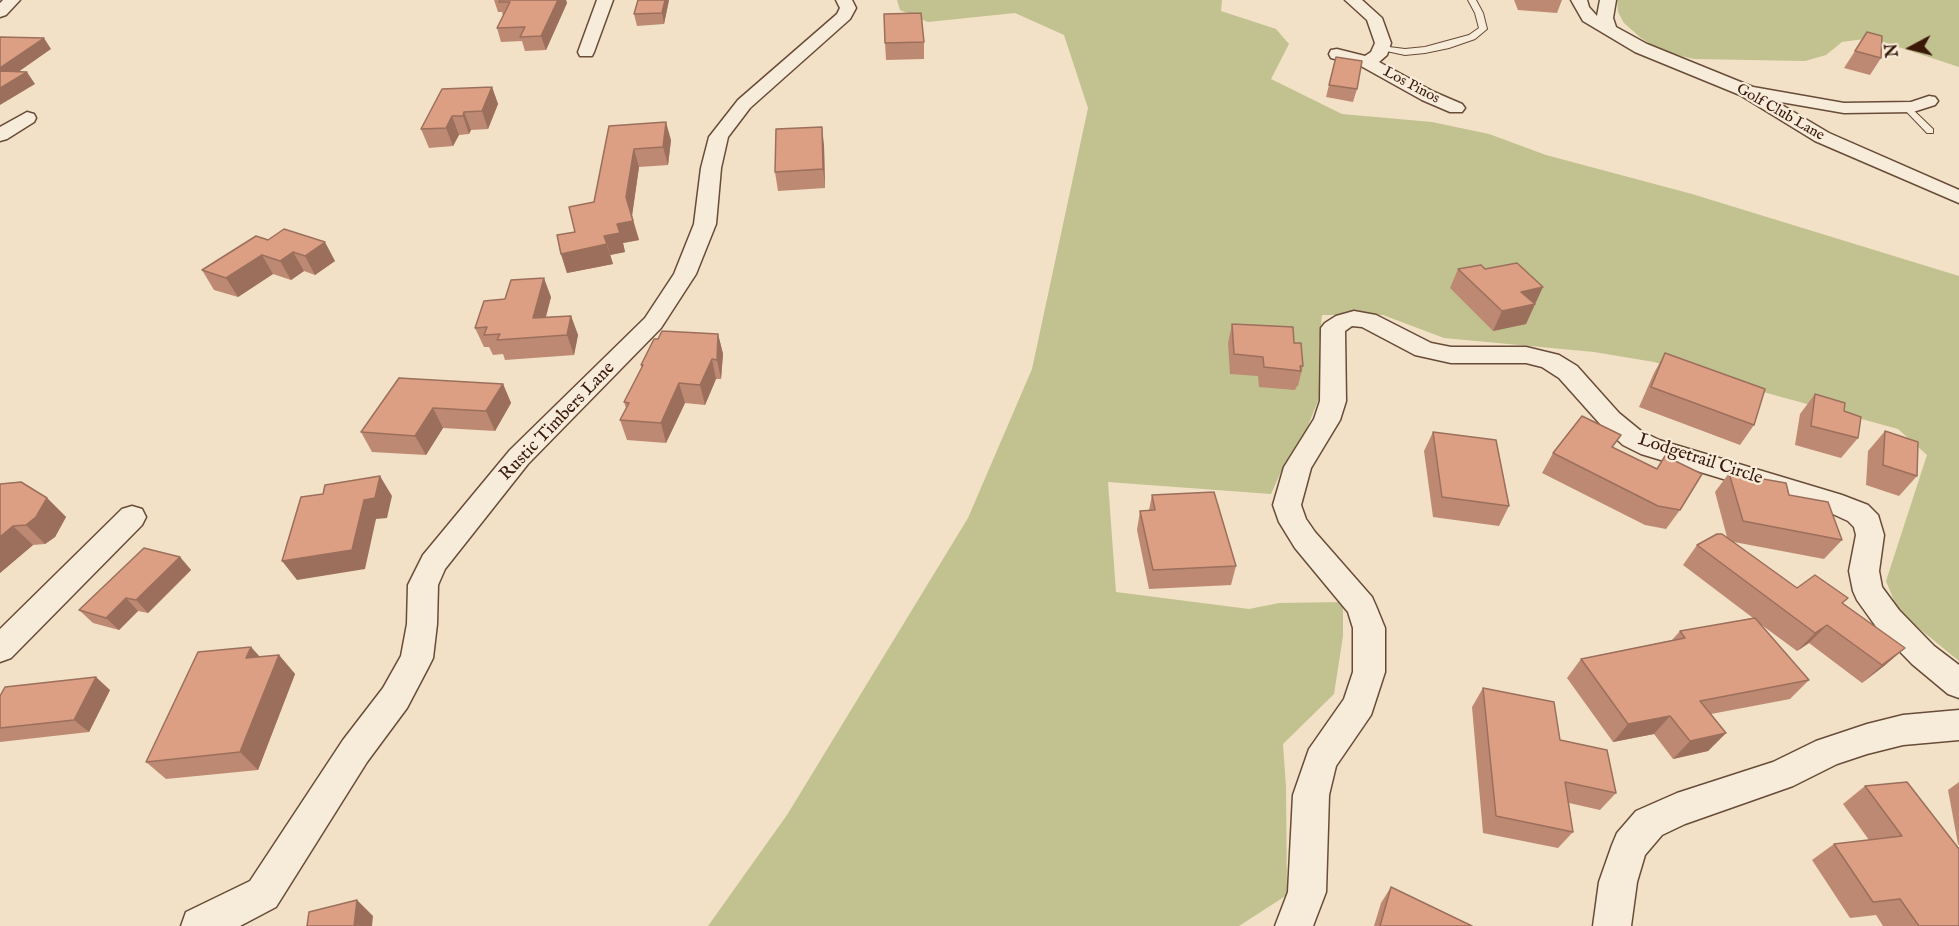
<!DOCTYPE html>
<style>
body{margin:0}
#map{position:relative;width:1959px;height:926px;overflow:hidden;background:#f2e1c6;font-family:"IM FELL English",serif}
canvas{display:block}
.north{position:absolute;left:1881px;top:18px;width:60px;height:60px;-webkit-text-stroke:4px #f7ecda;paint-order:stroke;rotate:263deg;font-size:16px;font-weight:700;line-height:24px;text-align:center;color:#3a1909}
.north::after{content:'';display:block;margin:auto;width:21px;height:27px;background:#3a1909;clip-path:polygon(50% 0,100% 100%,50% 72%,0 100%)}
</style>
<div id="map">
<canvas width="1959" height="926"></canvas>
<div class="north">N</div>
</div>
<script>
const c = document.querySelector('canvas').getContext('2d');
c.lineJoin = 'round';
function fillPath(path, color) {
  c.fillStyle = color;
  c.fill(path, 'evenodd');
}
function poly(rows) {
  const path = new Path2D();
  for (const r of rows) {
    path.moveTo(r[0], r[1]);
    for (let i = 2; i < r.length; i += 2) path.lineTo(r[i], r[i + 1]);
  }
  return path;
}
function trace(path, color, width, dash) {
  c.strokeStyle = color;
  c.lineWidth = width;
  c.lineCap = dash ? 'butt' : 'round';
  c.setLineDash(dash || []);
  c.stroke(path);
}
function drawText(font, color, halo, rows, align = 'center') {
  c.font = font + ' "IM FELL English",serif';
  c.lineWidth = 4.5;
  c.setLineDash([]);
  c.textBaseline = 'middle';
  c.strokeStyle = halo;
  c.fillStyle = color;
  for (const [text, x, y, turn = 0] of rows) {
    c.save();
    c.translate(x, y);
    c.rotate((+turn || 0) * Math.PI / 180);
    c.textAlign = isNaN(turn) ? turn : align;
    if (halo) c.strokeText(text, 0, 0);
    c.fillText(text, 0, 0);
    c.restore();
  }
}
fillPath(poly([
 [897,0,1222,0,1221,11,1276,29,1289,44,1271,79,1342,114,1432,122,1489,134,1546,155,1692,194,1959,276,1959,661,1910,621,1895,603,1886,581,1927,455,1898,429,1654,362,1594,352,1444,338,1383,315,1322,315,1319,346,1320,396,1307,428,1285,463,1271,494,1108,482,1116,592,1249,609,1279,603,1343,602,1343,636,1334,694,1283,744,1286,787,1287,895,1239,926,708,926,787,815,968,518,1032,369,1088,108,1064,35,1015,13,928,22,900,10],
 [1617,0,1959,0,1959,67,1871,38,1842,42,1826,55,1805,61,1694,59,1663,52,1641,38,1624,23,1618,12]
]), '#c2c190');
const lane = poly([
 [1468,0,1476,0,1483,13,1487,29,1475,39,1449,48,1425,53,1405,55,1377,49,1381,46,1405,49,1425,47,1469,35,1479,28,1475,13,1468,0],
 [1907,104,1933,129,1933,133,1927,133,1904,109,1902,107,1907,104]
]);
const street = poly([
 [3,0,20,0,6,15,0,17,0,3,3,0],
 [597,0,613,0,594,52,592,56,580,56,578,52,597,0],
 [836,0,852,0,856,8,850,19,750,108,728,137,721,168,716,224,696,274,661,328,528,464,445,569,438,585,437,624,433,658,428,668,407,708,367,762,276,907,240,926,181,926,186,912,250,881,343,740,383,688,401,656,407,624,408,585,423,555,510,450,645,318,674,274,694,224,701,168,709,137,738,100,837,14,840,8,836,0],
 [1345,0,1362,0,1382,18,1391,43,1387,55,1379,62,1434,92,1462,104,1465,108,1462,112,1450,112,1422,100,1361,66,1331,58,1329,54,1331,50,1337,49,1365,56,1371,52,1375,43,1367,20,1345,0],
 [1571,0,1587,0,1589,7,1597,16,1600,0,1616,0,1613,18,1616,27,1647,44,1753,87,1844,103,1911,102,1929,96,1935,97,1938,101,1935,105,1913,112,1844,113,1775,101,1829,133,1959,190,1959,203,1815,141,1740,95,1635,52,1583,21,1571,0],
 [27,112,34,114,36,118,34,122,7,139,0,141,0,127,27,112],
 [1354,311,1376,315,1431,343,1451,347,1526,347,1559,355,1577,366,1619,413,1641,431,1659,440,1842,495,1868,505,1878,515,1884,535,1879,571,1882,587,1899,610,1934,646,1959,665,1959,698,1948,694,1912,664,1877,628,1857,600,1853,591,1849,571,1856,535,1854,527,1848,521,1822,509,1641,454,1623,445,1601,425,1559,378,1542,367,1526,363,1451,363,1415,355,1362,327,1352,326,1345,331,1346,401,1340,420,1311,468,1301,505,1306,519,1315,532,1372,597,1376,606,1385,628,1385,672,1371,715,1336,766,1329,795,1326,892,1313,926,1275,926,1288,892,1293,795,1309,749,1344,699,1353,672,1353,628,1348,612,1295,548,1279,522,1273,505,1284,467,1314,419,1320,401,1321,328,1325,323,1336,316,1354,311],
 [132,506,142,509,146,517,142,525,11,658,0,662,0,629,122,509,132,506],
 [1959,710,1959,740,1903,745,1867,754,1837,764,1793,786,1685,824,1662,835,1645,855,1637,882,1631,926,1593,926,1599,882,1612,845,1617,833,1636,811,1677,793,1773,762,1816,741,1867,724,1903,715,1959,710]
]);
trace(lane, '#684b38', 2);
trace(street, '#684b38', 3);
fillPath(lane, '#f7ecda');
fillPath(street, '#f7ecda');
fillPath(poly([
 [494,0,566,0,567,3,546,50,525,51,522,41,501,42,497,28,503,16,502,12,498,12],
 [669,0,664,24,637,26,634,14],
 [1514,0,1562,0,1557,13,1518,10],
 [924,42,924,59,886,60,885,43],
 [1855,51,1881,58,1870,75,1844,68],
 [1336,57,1357,89,1353,102,1326,97],
 [492,87,498,104,488,129,471,130,469,134,459,135,453,146,429,148,421,129],
 [609,126,671,140,668,165,639,167,632,215,639,240,623,243,625,252,610,255,613,264,567,273,561,254,594,202],
 [824,145,825,188,778,191,775,172],
 [256,236,335,261,315,275,304,271,291,280,273,274,238,297,214,290,202,270],
 [1458,269,1485,269,1534,307,1533,307,1526,324,1493,331,1450,288],
 [551,297,546,317,571,316,578,335,574,355,505,360,503,354,493,355,489,347,484,347,475,328],
 [1232,324,1294,343,1303,366,1298,386,1297,386,1295,390,1259,387,1258,376,1230,374,1228,343],
 [718,334,723,354,721,379,716,379,705,405,685,403,666,443,627,440,620,420,626,408,624,402,642,368,641,365,658,339],
 [1665,353,1754,425,1740,445,1639,407,1654,373],
 [503,384,511,403,495,431,443,428,426,455,372,452,361,432],
 [1815,394,1844,411,1858,438,1841,458,1795,445,1800,414],
 [1885,431,1917,476,1899,496,1866,485,1868,451],
 [1433,432,1509,506,1499,526,1433,517,1424,451],
 [1553,453,1680,510,1666,529,1645,525,1542,473],
 [1729,473,1789,495,1842,540,1824,559,1734,542,1797,588,1843,603,1905,648,1884,666,1862,683,1809,643,1797,651,1759,623,1809,680,1790,699,1711,714,1726,733,1708,751,1673,759,1654,734,1613,742,1567,678,1581,659,1672,640,1680,631,1753,618,1683,565,1697,545,1727,537,1715,492],
 [0,484,47,498,66,517,55,537,45,544,33,545,0,573],
 [1152,495,1236,566,1231,585,1149,589,1137,530,1140,511,1149,510],
 [180,557,191,570,148,613,138,611,119,630,93,623,79,610],
 [251,647,260,657,279,655,295,674,258,770,166,779,146,762],
 [1483,688,1560,740,1616,793,1600,810,1569,803,1573,832,1558,848,1483,833,1472,707],
 [110,690,89,732,0,742,0,696],
 [1907,782,1959,926,1883,926,1876,915,1850,918,1812,860,1834,844,1869,840,1843,804,1865,786],
 [1959,782,1959,845,1958,844,1948,790],
 [1391,887,1472,926,1374,926,1381,903]
]), '#be8972');
fillPath(poly([
 [558,0,566,0,567,3,546,50,541,36],
 [665,0,669,0,664,24,662,13],
 [44,38,51,49,4,82,0,76,0,68],
 [27,72,35,84,0,105,0,88],
 [492,87,498,104,488,129,482,111],
 [464,112,471,130,469,134,463,116],
 [452,116,459,135,453,146,446,128],
 [666,122,671,140,668,165,663,147],
 [822,127,824,145,825,188,823,169],
 [634,149,639,167,632,216,626,197],
 [633,221,639,240,623,243,625,252,610,255,604,236,617,224],
 [325,242,335,261,315,275,305,256],
 [607,244,613,264,567,273,561,254],
 [293,252,304,271,291,280,280,261],
 [262,255,273,274,238,297,226,278],
 [544,278,551,297,540,338,533,318],
 [1543,287,1526,324,1493,331,1502,311,1521,292],
 [571,316,578,335,574,355,567,335],
 [718,334,723,354,721,379,717,360],
 [712,359,716,379,705,405,700,385],
 [679,383,685,403,666,443,661,423],
 [503,384,511,403,495,431,486,411],
 [433,408,443,428,426,455,415,436],
 [380,476,392,496,387,518,376,519,365,569,297,580,282,561,364,500],
 [47,498,66,517,55,537,45,544,26,525],
 [13,526,33,545,0,573,0,537],
 [180,557,191,570,148,613,136,600],
 [126,598,138,611,119,630,106,618],
 [1827,625,1809,643,1797,651,1815,633],
 [251,647,267,665,246,658],
 [1905,648,1884,666,1862,683,1882,665],
 [279,655,295,674,258,770,240,752],
 [96,677,110,690,89,732,74,720],
 [1670,716,1654,734,1613,742,1628,724],
 [1726,733,1708,751,1673,759,1690,741],
 [357,900,373,916,372,926,354,926]
]), '#9b6f5c');
const building = poly([
 [500,0,558,0,541,36,520,37,525,27,497,28,510,2,499,2,500,0],
 [638,0,665,0,662,13,634,14,638,0],
 [921,13,924,42,885,43,884,14,921,13],
 [1867,32,1882,36,1881,58,1855,51,1867,32],
 [0,37,44,38,0,68,0,37],
 [1336,57,1362,61,1357,89,1329,85,1336,57],
 [0,71,27,72,0,88,0,71],
 [492,87,482,111,464,112,463,116,452,116,446,128,421,129,442,89,492,87],
 [666,122,663,147,634,149,626,197,633,221,617,224,620,233,604,236,607,244,561,254,557,235,575,232,569,207,594,202,609,126,666,122],
 [822,127,823,169,775,172,776,129,822,127],
 [284,229,325,242,305,256,293,252,280,261,262,255,226,278,202,270,256,236,268,240,284,229],
 [1517,263,1543,287,1521,292,1535,304,1502,311,1458,269,1481,265,1485,269,1517,263],
 [544,278,533,318,571,316,567,335,497,340,500,334,484,335,487,327,475,328,484,301,505,299,511,280,544,278],
 [1232,324,1293,327,1294,343,1301,343,1303,366,1300,366,1301,371,1264,367,1263,357,1234,354,1232,324],
 [662,331,718,334,717,360,712,359,700,385,679,383,661,423,620,420,629,403,624,402,643,365,641,365,654,339,658,339,662,331],
 [1665,353,1765,389,1754,425,1651,387,1665,353],
 [399,378,503,384,486,411,433,408,415,436,361,432,399,378],
 [1815,394,1845,403,1844,411,1861,417,1858,438,1811,426,1815,394],
 [1582,416,1621,435,1612,447,1657,469,1665,456,1702,474,1680,510,1658,506,1553,453,1582,416],
 [1885,431,1918,442,1917,476,1883,465,1885,431],
 [1433,432,1496,440,1509,506,1442,497,1433,432],
 [1729,473,1786,483,1789,495,1828,502,1842,540,1743,521,1729,473],
 [380,476,375,498,364,500,352,550,282,561,301,497,323,494,325,485,380,476],
 [21,482,47,498,36,517,26,525,13,526,0,537,0,484,21,482],
 [1214,492,1236,566,1153,570,1140,511,1155,510,1152,495,1214,492],
 [1717,534,1722,534,1797,588,1815,575,1848,598,1842,603,1905,648,1882,665,1827,625,1815,633,1697,545,1717,534],
 [144,548,180,557,136,600,126,598,106,618,79,610,144,548],
 [1755,618,1809,680,1700,701,1726,733,1690,741,1670,716,1628,724,1581,659,1685,638,1680,631,1755,618],
 [251,647,246,658,279,655,240,752,146,762,198,652,251,647],
 [96,677,74,720,0,728,0,696,5,687,96,677],
 [1483,688,1554,702,1560,740,1607,750,1616,793,1565,782,1573,832,1496,816,1483,688],
 [1907,782,1959,849,1959,926,1919,926,1900,899,1873,902,1834,844,1902,836,1865,786,1907,782],
 [1391,887,1472,926,1380,926,1391,887],
 [357,900,354,926,307,926,309,912,357,900]
]);
fillPath(building, '#dd9f84');
trace(building, '#9b6f5c', 1.5);
drawText('15px', '#3a1909', '#f7ecda', [
 ["Los Pinos",1411,86,28],
 ["Golf Club Lane",1780,113,30]
]);
drawText('18px', '#3a1909', '#f7ecda', [
 ["Rustic Timbers Lane",558,422,-46],
 ["Lodgetrail Circle",1700,460,18]
]);
</script>
